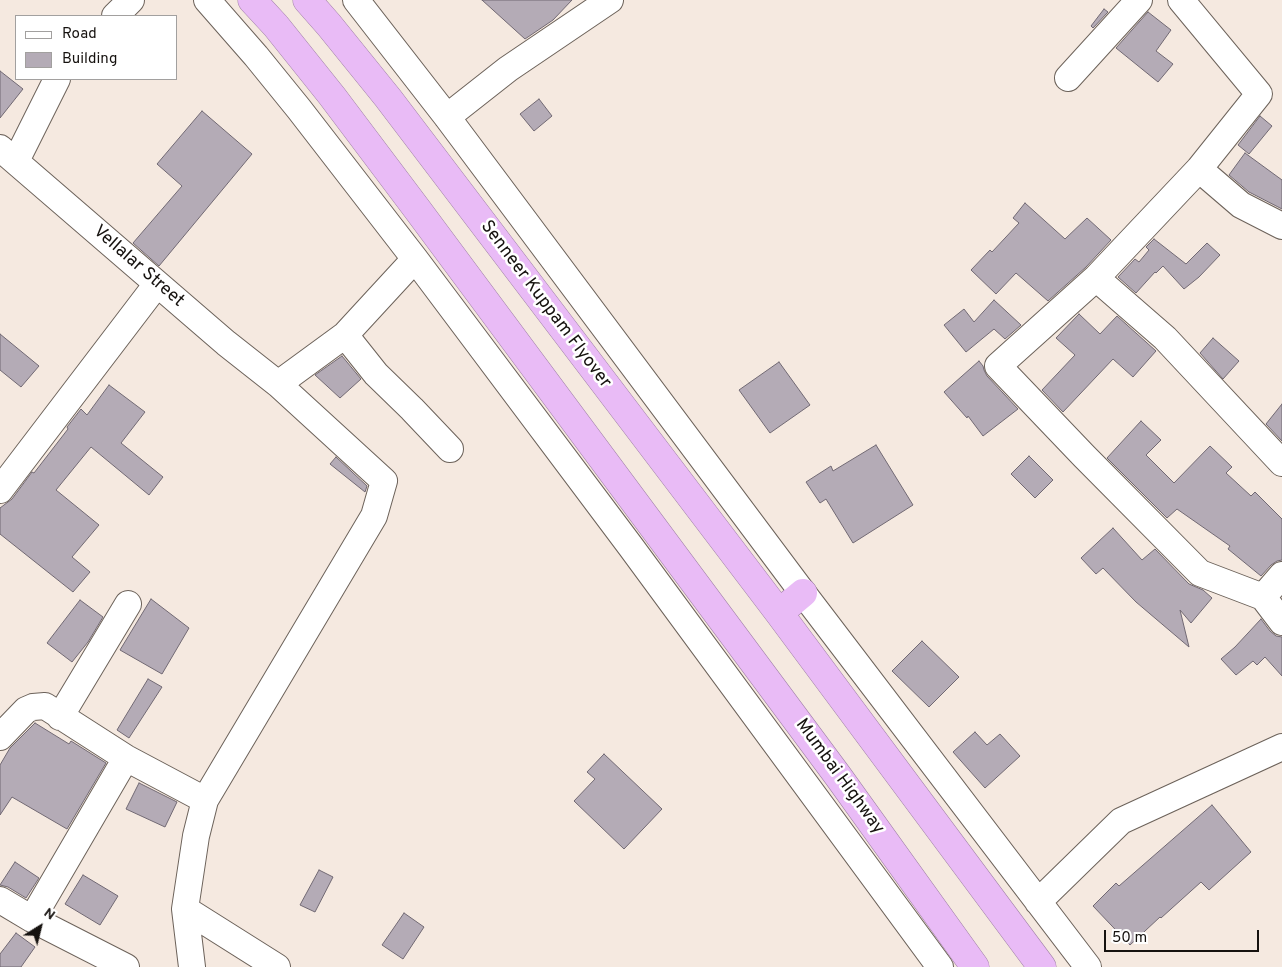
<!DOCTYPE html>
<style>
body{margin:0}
#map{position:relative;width:1282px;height:967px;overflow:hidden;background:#f5e9e0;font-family:Overpass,sans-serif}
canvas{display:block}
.legend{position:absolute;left:15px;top:15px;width:162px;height:65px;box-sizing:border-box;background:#fff;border:1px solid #a2a09f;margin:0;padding:6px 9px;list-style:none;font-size:15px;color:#16120f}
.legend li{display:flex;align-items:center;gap:10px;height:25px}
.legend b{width:25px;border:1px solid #a2a09f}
.north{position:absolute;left:15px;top:902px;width:50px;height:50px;-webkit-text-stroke:4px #fff;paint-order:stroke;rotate:36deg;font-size:14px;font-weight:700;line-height:20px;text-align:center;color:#16120f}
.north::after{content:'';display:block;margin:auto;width:18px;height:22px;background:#16120f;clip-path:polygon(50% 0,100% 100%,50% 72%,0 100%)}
.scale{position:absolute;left:1104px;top:930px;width:155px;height:22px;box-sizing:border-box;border:2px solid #16120f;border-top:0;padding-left:6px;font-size:15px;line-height:18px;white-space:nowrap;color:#16120f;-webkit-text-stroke:4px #fff;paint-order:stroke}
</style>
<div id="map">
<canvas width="1282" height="967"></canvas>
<ul class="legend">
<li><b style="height:6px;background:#fff"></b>Road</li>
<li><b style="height:14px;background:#b4abb6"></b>Building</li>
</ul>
<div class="north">N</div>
<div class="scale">50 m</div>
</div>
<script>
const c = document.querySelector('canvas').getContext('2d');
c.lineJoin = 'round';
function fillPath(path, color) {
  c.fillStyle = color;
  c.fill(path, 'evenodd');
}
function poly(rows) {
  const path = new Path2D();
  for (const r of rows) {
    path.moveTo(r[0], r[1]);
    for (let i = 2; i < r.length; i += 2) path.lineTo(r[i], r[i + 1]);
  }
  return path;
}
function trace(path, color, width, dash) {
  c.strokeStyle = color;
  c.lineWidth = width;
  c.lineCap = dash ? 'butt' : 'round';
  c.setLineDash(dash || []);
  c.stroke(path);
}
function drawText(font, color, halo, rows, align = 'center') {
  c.font = font + ' Overpass,sans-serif';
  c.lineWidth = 5;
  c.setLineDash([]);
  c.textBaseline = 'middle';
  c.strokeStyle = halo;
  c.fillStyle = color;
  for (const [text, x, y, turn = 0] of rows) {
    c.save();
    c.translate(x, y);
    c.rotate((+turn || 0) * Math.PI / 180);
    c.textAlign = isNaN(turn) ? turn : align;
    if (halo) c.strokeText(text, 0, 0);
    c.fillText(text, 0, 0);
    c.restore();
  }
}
const building = poly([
 [482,0,572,0,553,20,525,39,482,0],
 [1104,9,1108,12,1093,28,1091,26,1104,9],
 [1148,12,1171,30,1156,51,1173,64,1158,82,1116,48,1148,12],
 [0,71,23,89,0,118,0,71],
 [539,99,552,116,534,131,520,114,539,99],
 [202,111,252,154,159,266,133,243,182,186,157,164,202,111],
 [1260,116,1272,126,1249,154,1238,145,1260,116],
 [1245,153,1282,180,1282,209,1249,192,1229,175,1245,153],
 [1025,203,1065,239,1087,218,1111,240,1086,267,1048,301,1016,273,996,294,971,270,990,250,992,252,1019,223,1013,218,1025,203],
 [1154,239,1186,264,1207,243,1220,255,1199,277,1184,289,1163,266,1156,273,1155,272,1136,293,1118,277,1135,259,1139,262,1149,250,1146,247,1154,239],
 [994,300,1021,325,1005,339,994,329,966,352,944,325,964,309,974,322,994,300],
 [1079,314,1100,334,1117,316,1156,351,1133,377,1113,359,1063,412,1042,390,1075,355,1056,338,1079,314],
 [0,334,39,366,21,387,0,370,0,334],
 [1213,338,1239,361,1223,379,1200,353,1213,338],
 [342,356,361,379,340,398,315,375,342,356],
 [979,361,983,366,984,370,987,376,1018,409,983,436,968,416,967,418,944,392,979,361],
 [779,362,810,405,770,433,739,390,779,362],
 [109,385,145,412,121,443,163,477,149,495,91,447,56,490,99,525,72,557,90,572,73,592,0,534,0,508,12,499,32,472,34,473,68,429,67,427,81,409,87,415,109,385],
 [1282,404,1282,441,1266,424,1282,404],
 [1141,421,1161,440,1146,455,1174,483,1210,446,1232,467,1226,473,1251,496,1255,492,1282,519,1282,560,1277,561,1271,565,1261,576,1228,549,1230,546,1177,509,1167,518,1107,458,1141,421],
 [876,445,913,505,853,543,826,499,820,503,806,482,831,466,833,471,876,445],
 [1029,456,1053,480,1035,498,1011,474,1029,456],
 [336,457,367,486,365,492,330,464,336,457],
 [1113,528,1142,560,1155,549,1189,584,1203,590,1212,598,1191,623,1180,610,1189,647,1136,602,1103,568,1096,574,1081,558,1113,528],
 [151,599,189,628,162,674,120,650,151,599],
 [80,600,103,617,88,642,72,662,47,643,80,600],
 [1261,619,1270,631,1276,636,1282,637,1282,676,1265,657,1257,665,1253,661,1236,675,1221,659,1235,647,1261,619],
 [922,641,959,677,929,707,892,671,922,641],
 [148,679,162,687,129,738,117,730,148,679],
 [35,723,69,744,71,741,106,763,67,829,12,797,0,815,0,765,10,748,35,723],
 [975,732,987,745,1000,734,1020,756,985,788,953,752,975,732],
 [604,754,662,809,624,849,574,801,595,779,587,772,604,754],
 [139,783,177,802,165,827,126,809,139,783],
 [1212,805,1251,852,1209,890,1201,882,1161,918,1160,917,1130,945,1093,906,1116,883,1119,886,1212,805],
 [15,862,39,878,26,898,8,887,0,885,15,862],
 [319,870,333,877,315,912,300,905,319,870],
 [83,875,118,896,100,925,65,904,83,875],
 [404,913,424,927,403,959,382,945,404,913],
 [16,933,35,947,21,967,0,967,0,954,16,933]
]);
fillPath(building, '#b4abb6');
trace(building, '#716973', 1);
const minor = poly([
 [207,0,256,56,299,109,415,259,631,547,940,967],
 [356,0,447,117,803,593,1088,967],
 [1181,0,1259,94,1199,169,1096,278,1165,338,1282,463],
 [115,16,131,0],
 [1068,78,1139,0],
 [447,117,508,69,610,0],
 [0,148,226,343,278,384,384,481,374,516,205,800,196,836,185,909,192,967],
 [16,161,57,79],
 [1199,169,1241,205,1282,226],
 [1096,278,998,366,1084,456,1200,573,1263,597],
 [345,335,376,374,412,409,450,449],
 [278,384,345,335,415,259],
 [0,490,157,284],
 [1282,575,1263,597,1282,622],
 [60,717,128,604],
 [0,737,26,710,33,707,45,706,126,758,205,800],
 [0,900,32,919,126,967],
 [1038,902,1121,821,1282,747],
 [185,909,277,967],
 [32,919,126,758]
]);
const highway = poly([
 [252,0,276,26,332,96,417,209,838,776,975,967],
 [307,0,329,25,388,98,779,613,1042,967],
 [779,613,803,593]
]);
trace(minor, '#6c625a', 28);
trace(highway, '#9f80a5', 29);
trace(minor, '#fff', 26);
trace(highway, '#e9bbf6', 28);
drawText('18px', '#16120f', '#fff', [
 ["Vellalar Street",138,267,41],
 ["Senneer Kuppam Flyover",545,305,53],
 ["Mumbai Highway",839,777,54]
]);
</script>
